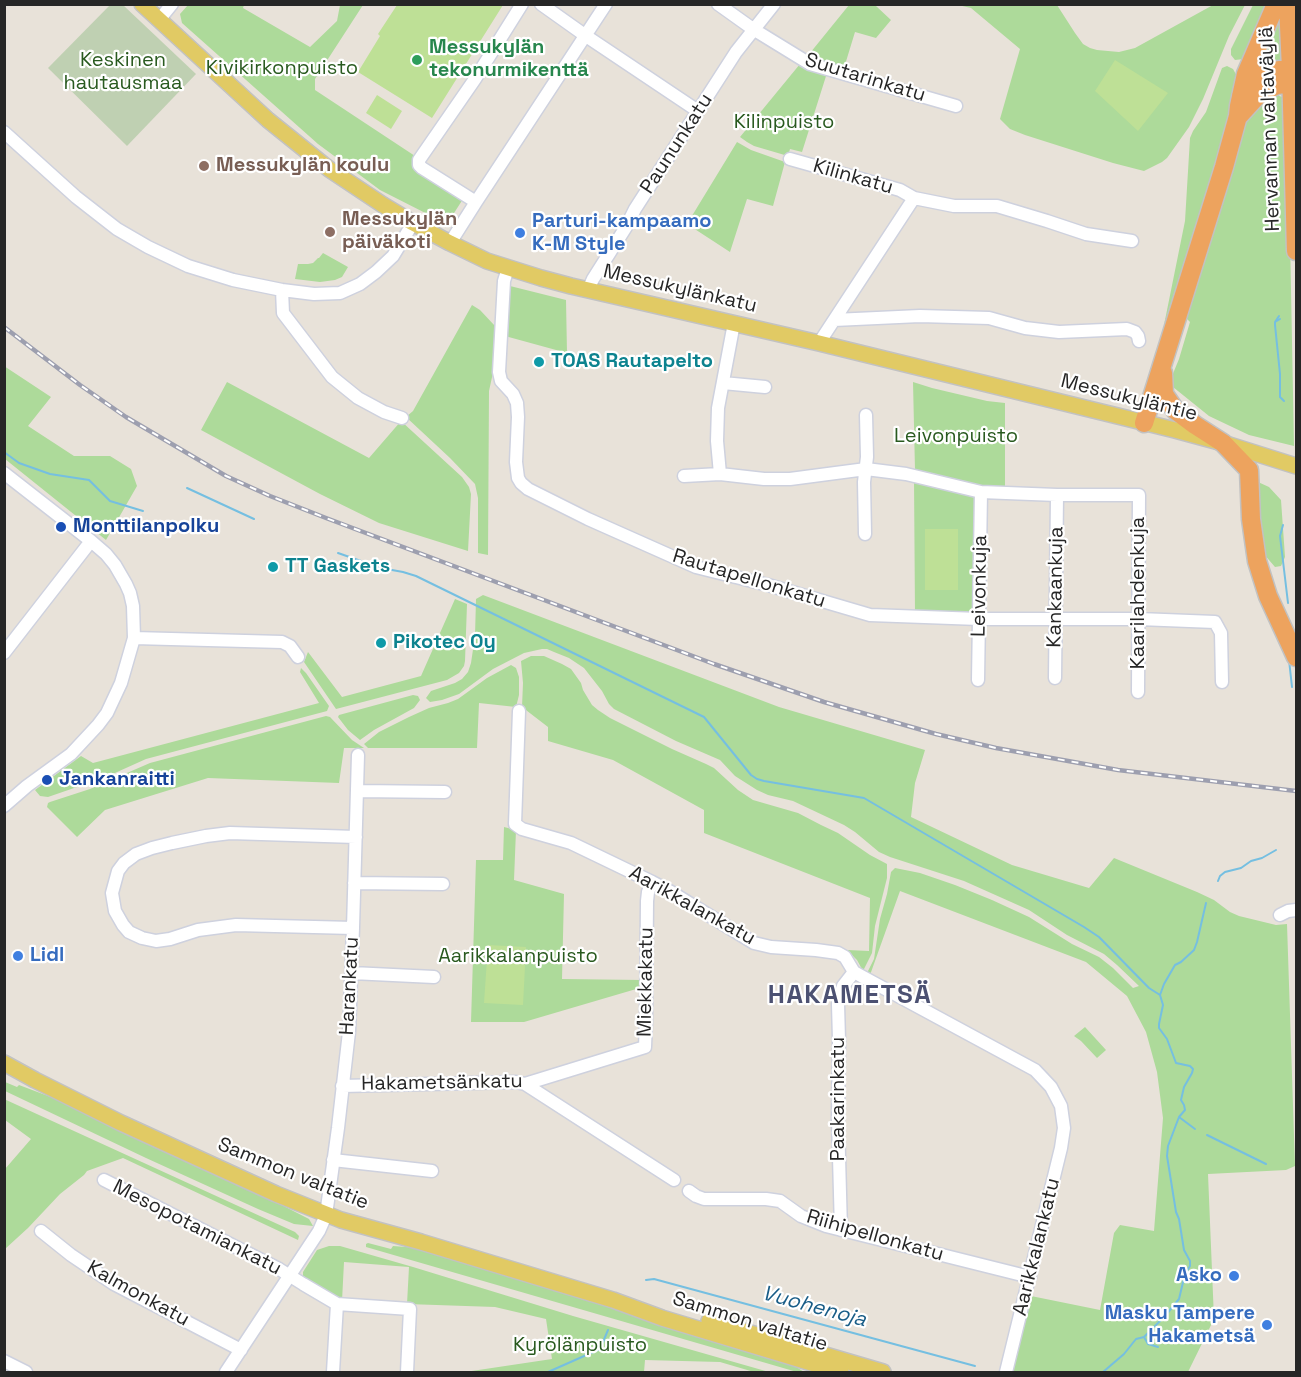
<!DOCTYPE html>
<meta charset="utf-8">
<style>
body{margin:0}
#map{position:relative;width:1301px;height:1377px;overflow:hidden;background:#e8e2d9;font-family:"Space Grotesk",sans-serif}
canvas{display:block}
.frame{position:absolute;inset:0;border:6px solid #262626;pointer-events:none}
</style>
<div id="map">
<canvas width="1301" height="1377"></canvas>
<div class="frame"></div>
</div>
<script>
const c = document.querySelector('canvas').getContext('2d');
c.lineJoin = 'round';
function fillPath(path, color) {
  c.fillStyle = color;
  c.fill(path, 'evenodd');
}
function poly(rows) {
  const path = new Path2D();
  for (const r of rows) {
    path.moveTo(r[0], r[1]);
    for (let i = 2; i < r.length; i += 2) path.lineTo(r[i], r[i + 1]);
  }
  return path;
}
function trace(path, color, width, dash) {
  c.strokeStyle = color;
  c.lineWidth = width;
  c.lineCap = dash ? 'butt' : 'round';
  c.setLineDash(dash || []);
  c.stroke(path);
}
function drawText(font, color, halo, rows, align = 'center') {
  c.font = font + ' "Space Grotesk",sans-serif';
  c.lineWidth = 4.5;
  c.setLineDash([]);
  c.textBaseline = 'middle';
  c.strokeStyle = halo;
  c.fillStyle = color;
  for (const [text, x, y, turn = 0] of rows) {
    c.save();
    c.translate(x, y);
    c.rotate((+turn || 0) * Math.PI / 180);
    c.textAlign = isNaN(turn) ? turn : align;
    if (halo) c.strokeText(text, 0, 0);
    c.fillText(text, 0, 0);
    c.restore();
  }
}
fillPath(poly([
 [188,5,244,5,243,8,310,47,337,21,340,5,363,5,315,79,315,90,415,156,463,199,447,224,380,190,318,144,182,23,180,14],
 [849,5,877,5,876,6,891,20,876,38,855,32,844,68,806,58],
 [958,5,1057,5,1075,33,1083,44,1090,48,1097,50,1119,52,1135,48,1213,5,1245,5,1229,36,1203,99,1189,127,1167,158,1162,162,1144,171,1113,163,1025,135,1010,129,1000,119,1020,49,971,8],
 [1253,5,1270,5,1244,59,1235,60,1231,55,1231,49],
 [1279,5,1282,65,1249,74],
 [800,64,827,73,802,152,790,149,788,156,754,146,747,142,740,137],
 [1227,66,1233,69,1238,78,1216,162,1164,325,1185,221,1190,138,1193,131,1206,112,1222,68],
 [1275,94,1282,97,1285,106,1288,132,1294,446,1249,435,1209,416,1173,387,1172,382,1172,376,1179,359,1190,322,1186,318,1187,303,1242,131,1253,108],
 [737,142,751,150,785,162,773,206,747,199,730,252,687,224],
 [323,253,348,267,342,277,335,280,320,282,295,279,298,264,308,264,313,263,318,258,319,258],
 [510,286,566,300,567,353,505,336,508,288],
 [472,305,480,310,495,326,494,368,489,391,488,555,478,553,478,498,475,484,450,458,406,417,413,411],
 [4,366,51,397,28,426,74,456,110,456,131,469,137,486,106,540,5,459],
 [227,382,369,458,401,421,462,477,469,487,471,494,468,551,379,523,320,494,201,430],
 [913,382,932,388,987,401,1005,403,1005,488,982,486,959,481,915,470],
 [914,480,975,497,973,614,915,614],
 [1258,482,1269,487,1281,500,1285,557,1281,566,1275,567,1263,553,1256,500],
 [483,595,779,707,925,750,915,783,911,817,1012,865,1089,888,1114,858,1197,892,1214,900,1230,912,1239,916,1276,925,1287,924,1295,1166,1286,1170,1208,1174,1214,1319,1188,1372,1012,1372,1031,1296,1100,1310,1114,1233,1120,1225,1154,1231,1163,1118,1157,1072,1146,1032,1127,996,1086,962,900,891,870,975,867,973,874,959,880,919,887,894,891,872,895,868,920,873,955,885,992,900,1029,917,1072,944,1099,957,1113,968,1133,988,1139,986,1117,965,1104,954,1067,935,1029,910,964,881,890,857,879,852,855,832,844,825,793,801,768,795,757,790,735,776,720,760,676,741,614,709,609,704,602,691,584,668,569,658,554,652,547,649,542,649,524,653,493,669,459,694,442,700,430,702,426,698,431,691,455,683,462,679,468,672,471,663,475,636,476,599],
 [455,599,467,604,465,661,464,666,459,673,447,680,336,709,304,662,308,652,342,697,421,676],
 [531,656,544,656,562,664,571,669,581,683,583,690,592,705,598,710,610,718,672,749,706,764,714,768,738,790,753,800,798,813,821,825,838,833,870,855,887,864,887,878,875,926,872,953,863,971,857,960,847,950,869,951,870,898,704,833,704,810,613,760,548,741,548,727,522,707,523,683,521,661],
 [511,665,516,668,519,677,519,695,516,707,479,703,477,748,368,748,364,744,379,732,409,717,429,708,448,703,458,699,487,678],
 [301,668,306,673,329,706,327,711,146,759,106,777,48,797,40,796,35,790,81,756,93,763,319,703,300,672],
 [413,695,418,696,420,700,414,708,374,730,360,740,348,730,338,717,339,715],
 [326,716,330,717,352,740,364,748,344,748,339,783,208,778,105,810,77,837,47,807,48,803,50,802,90,789,150,763],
 [504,827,516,830,514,880,564,894,562,979,643,980,643,987,524,1022,471,1022,476,860,503,860],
 [1085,1027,1106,1050,1097,1058,1081,1041,1074,1036],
 [5,1082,17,1087,19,1085,56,1099,264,1196,309,1219,313,1226,294,1224,258,1209,146,1158,5,1091],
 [4,1099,295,1232,299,1236,298,1240,123,1158,87,1171,84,1175,60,1194,28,1228,5,1249,5,1169,31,1139,5,1120],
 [368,1243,391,1249,393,1246,419,1248,719,1340,792,1364,804,1372,797,1372,366,1247,366,1244],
 [329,1246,340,1246,413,1267,573,1316,769,1372,754,1372,720,1362,645,1360,644,1372,465,1372,552,1359,546,1319,495,1307,407,1304,409,1267,344,1262,342,1301,304,1280,303,1276,303,1272,317,1250]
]), '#adda9a');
fillPath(poly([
 [123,5,196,74,127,146,48,68,110,5]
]), '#bfd0b2');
fillPath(poly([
 [397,5,503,5,432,118,358,72,380,36,378,34],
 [1115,60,1168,93,1138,131,1095,91],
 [377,95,402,111,391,129,366,113],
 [925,529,958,529,958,590,925,590],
 [488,945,526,947,523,1005,484,1003]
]), '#bee096');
trace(poly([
 [1280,319,1275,322,1275,325,1280,374,1280,397,1284,401],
 [1275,322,1279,316],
 [4,452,19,463,50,474,89,480,110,501,143,511],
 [187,488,254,519],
 [1283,525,1280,536,1288,603],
 [338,553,381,568,403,572,416,576,704,717,751,775,757,779,764,781,864,798,1084,927,1099,937,1149,988,1160,995],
 [1289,660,1292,687],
 [1218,881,1220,876,1225,872,1241,868,1251,861,1262,858,1276,850],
 [1179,1117,1195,1129],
 [1207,1135,1266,1164],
 [646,1280,654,1279,975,1366],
 [1144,1337,1148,1344,1158,1347],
 [548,1372,600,1349,608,1330],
 [1103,1372,1124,1354,1136,1339,1144,1337,1165,1316,1179,1299,1185,1274,1190,1266,1190,1261,1184,1250,1179,1219,1176,1212,1167,1156,1168,1146,1179,1117,1185,1110,1184,1105,1181,1100,1184,1087,1192,1073,1193,1069,1190,1066,1176,1063,1167,1039,1159,1028,1159,1024,1163,1005,1160,995,1164,984,1175,965,1181,962,1194,950,1197,942,1206,903]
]), '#75bfe1', 2);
const minor = poly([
 [541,4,586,36,698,111],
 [718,4,753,29,810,64,956,106],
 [159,20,172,4],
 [4,132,76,197,117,229,148,247,188,266,233,280,282,290,314,294,340,293,360,284,376,272,393,256,413,223],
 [790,159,900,190,914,198],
 [476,202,422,168,419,165,419,160,475,79,522,4],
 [450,243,476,202,606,4],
 [508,268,504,281,499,372,501,381,513,394,517,403,518,417,516,462,518,478,521,483,528,489,588,519,696,567,768,585,870,615,979,619,1139,619,1215,622,1221,633,1222,682],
 [282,290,283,313,332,377,358,398,384,412,402,418],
 [588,290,593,279,626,227,635,209,736,52,774,4],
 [834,320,920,316,989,318,1025,328,1059,332,1127,329,1135,332,1138,336,1139,341],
 [819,343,914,198,954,206,997,206,1047,221,1086,234,1132,241],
 [723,383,765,387],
 [4,473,91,541,106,554,115,565,126,584,130,593,133,606,134,638,121,683,107,713,98,725,71,754,27,786,4,806],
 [720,474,717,441,718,408,734,323],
 [684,476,720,474,764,479,790,479,866,469,906,474,981,492,1057,495,1139,495,1138,692],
 [865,534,864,482,867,457,866,415],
 [134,638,282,642,290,646,298,657],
 [4,653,91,541],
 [1055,678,1057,495],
 [978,680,981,492],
 [519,711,515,824,522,829,571,843,652,882,671,892,754,943,771,947,816,950,838,953,845,957,854,972,863,977,1035,1070,1051,1087,1061,1106,1064,1128,1061,1148,1006,1372],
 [358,791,445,792],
 [354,883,443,884],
 [1280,915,1288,911,1296,910],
 [353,928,236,925,198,930,170,939,156,941,142,938,129,932,123,925,115,911,112,893,118,871,124,863,136,854,152,848,172,843,206,836,230,833,356,837],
 [352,973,434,977],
 [525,1084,674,1180],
 [342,1086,516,1082,525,1084,645,1047,646,1021,647,901,648,892,652,882],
 [333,1160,432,1171],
 [104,1180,279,1269,303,1284,337,1304,410,1309,407,1372],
 [689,1191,696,1196,704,1199,766,1199,780,1201,801,1216,826,1226,1030,1277],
 [841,1230,838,1120,839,1040,838,1004,843,986,854,972],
 [41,1231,71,1255,114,1284,241,1350],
 [4,1361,26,1372],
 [226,1372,319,1231,326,1215,338,1128,349,1032,353,928,358,755],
 [333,1372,337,1304]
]);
const major = poly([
 [142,4,268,120,329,169,383,205,413,223,450,243,487,261,541,278,571,286,819,343,1175,430,1223,443,1296,466],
 [4,1063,35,1080,121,1123,276,1194,341,1220,421,1242,613,1300,662,1318,841,1372],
 [709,1321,883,1372]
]);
const highway = poly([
 [1288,4,1291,69,1296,251],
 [1241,96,1250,86,1258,78,1269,72,1279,70,1296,70],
 [1239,116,1260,93,1277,85,1292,83,1296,81],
 [1163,373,1164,394,1175,410,1195,425,1223,443,1249,470,1251,519,1257,561,1268,596,1296,657],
 [1144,423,1224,167,1238,116,1239,106,1246,74,1276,4]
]);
trace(minor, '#ced1de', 15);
trace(major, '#c2c2c2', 18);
trace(highway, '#c2c2c2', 21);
trace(minor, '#fff', 12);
trace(major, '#e1ca64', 15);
trace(highway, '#eda35e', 18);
const rail = poly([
 [4,327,80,385,126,417,226,476,270,496,326,518,714,664,824,702,936,734,996,748,1118,770,1296,791]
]);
trace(rail, '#9d9faf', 4.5);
trace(rail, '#fff', 2, [7]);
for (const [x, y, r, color] of [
 [417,60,6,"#2e9e5b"],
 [204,166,6,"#8d6e63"],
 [330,232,6,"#8d6e63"],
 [520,233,6,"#3f7fe0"],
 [539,362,6,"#0f9aa8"],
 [61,527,6,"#1a4fb4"],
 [273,567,6,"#0f9aa8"],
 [381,643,6,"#0f9aa8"],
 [47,780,6,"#1a4fb4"],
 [18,956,6,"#3f7fe0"],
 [1234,1276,6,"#3f7fe0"],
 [1267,1325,6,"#3f7fe0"]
]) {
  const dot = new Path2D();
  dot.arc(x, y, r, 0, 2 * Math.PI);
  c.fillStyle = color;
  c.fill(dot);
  trace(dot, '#fff', 2);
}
drawText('bold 20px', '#27864d', '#fff', [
 ["Messukylän",429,48],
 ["tekonurmikenttä",429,71]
], 'left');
drawText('20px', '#295a1f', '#fff', [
 ["Keskinen",123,61],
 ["hautausmaa",123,84],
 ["Kivikirkonpuisto",282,69],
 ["Kilinpuisto",784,123],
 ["Leivonpuisto",956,437],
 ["Aarikkalanpuisto",518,957],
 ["Kyrölänpuisto",580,1346]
]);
drawText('20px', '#262626', '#fff', [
 ["Suutarinkatu",865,78,17],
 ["Hervannan valtaväylä",1270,129,-92],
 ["Paununkatu",677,144,-57],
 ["Kilinkatu",853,177,16],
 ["Messukylänkatu",680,289,13],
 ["Messukyläntie",1129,398,14],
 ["Rautapellonkatu",749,579,17],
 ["Leivonkuja",980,586,-89],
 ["Kankaankuja",1056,587,-89],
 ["Kaarilahdenkuja",1139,593,-90],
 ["Aarikkalankatu",692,906,29],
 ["Miekkakatu",646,982,-89],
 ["Harankatu",350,986,-87],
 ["Hakametsänkatu",442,1083,-1],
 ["Paakarinkatu",839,1099,-90],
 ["Sammon valtatie",293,1174,22],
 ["Mesopotamiankatu",197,1228,27],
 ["Riihipellonkatu",875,1236,16],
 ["Aarikkalankatu",1037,1247,-76],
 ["Kalmonkatu",138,1294,29],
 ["Sammon valtatie",750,1322,17]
]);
drawText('bold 20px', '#785e54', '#fff', [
 ["Messukylän koulu",216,166],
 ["Messukylän",342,220],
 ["päiväkoti",342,243]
], 'left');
drawText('bold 20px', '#366cbe', '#fff', [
 ["Parturi-kampaamo",532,222],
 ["K-M Style",532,245],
 ["Lidl",30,956],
 ["Asko",1222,1276,"right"],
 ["Masku Tampere",1255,1314,"right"],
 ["Hakametsä",1255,1337,"right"]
], 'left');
drawText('bold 20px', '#0d838f', '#fff', [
 ["TOAS Rautapelto",551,362],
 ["TT Gaskets",285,567],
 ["Pikotec Oy",393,643]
], 'left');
drawText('bold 20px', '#164399', '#fff', [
 ["Monttilanpolku",73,527],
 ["Jankanraitti",59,780]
], 'left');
drawText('italic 21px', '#195d87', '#fff', [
 ["Vuohenoja",814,1307,15]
]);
c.letterSpacing = '1.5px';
drawText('bold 26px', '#4c5172', '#fff', [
 ["HAKAMETSÄ",850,996]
]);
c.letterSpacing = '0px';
</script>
